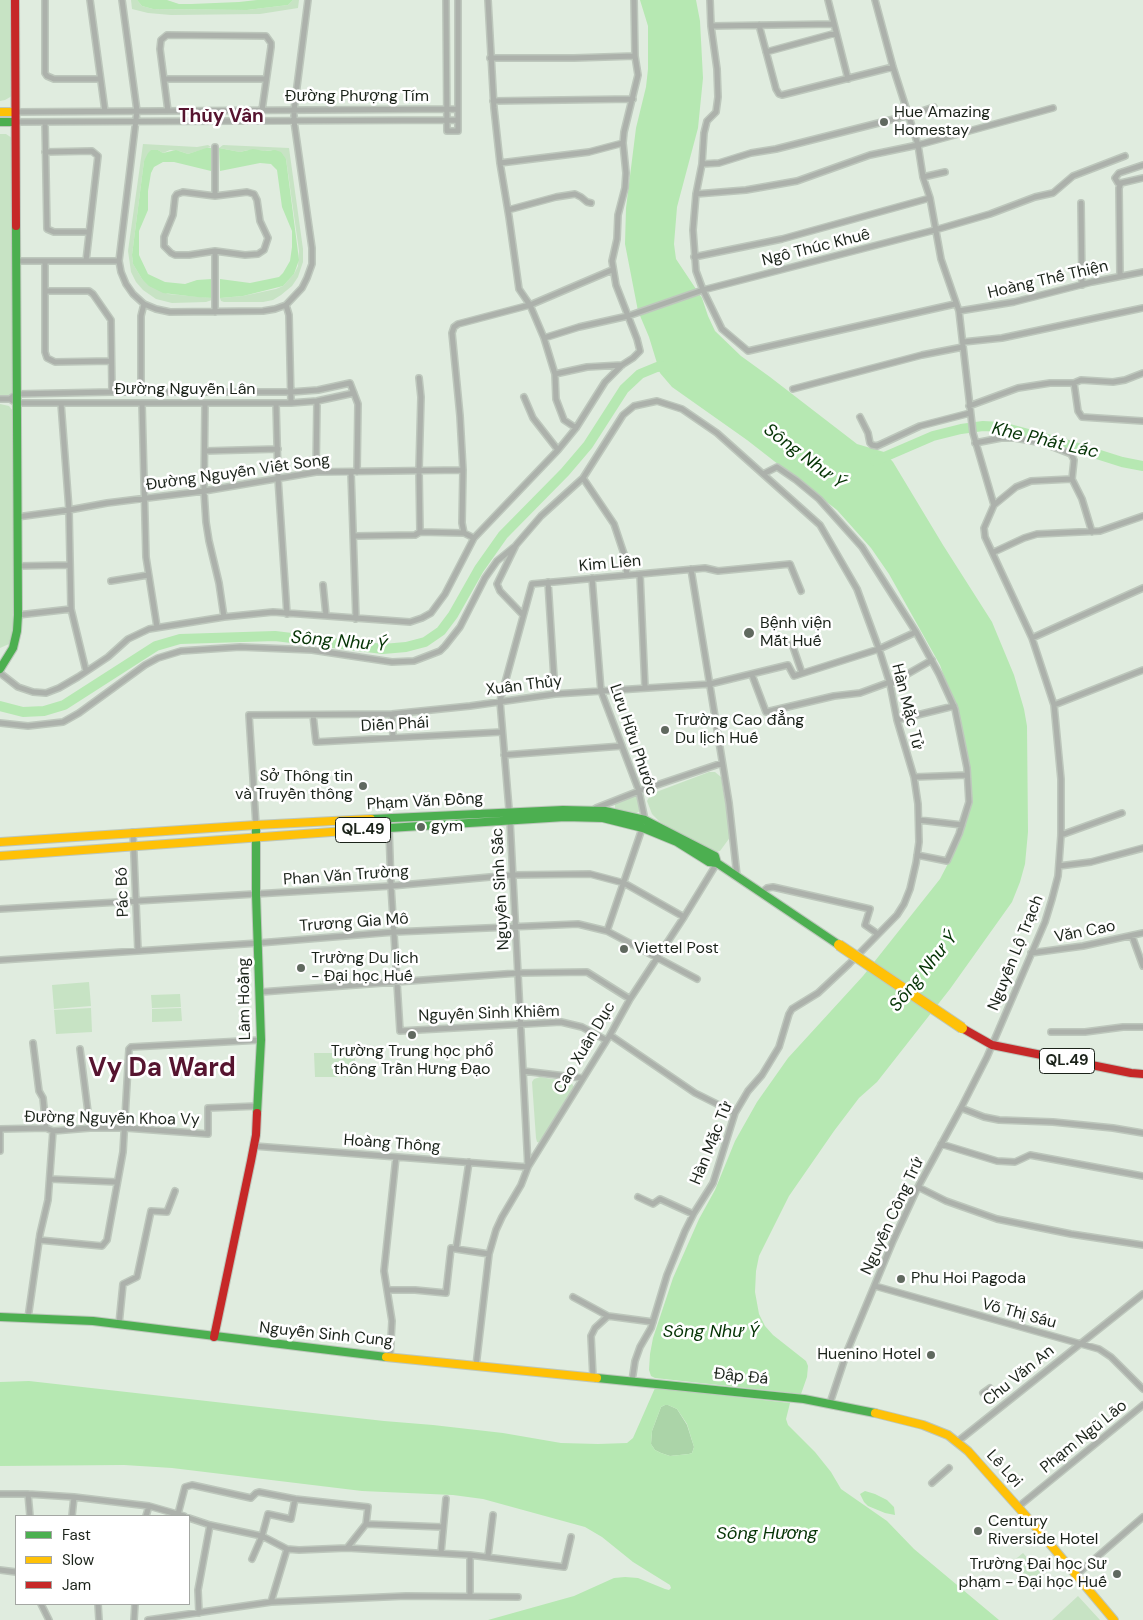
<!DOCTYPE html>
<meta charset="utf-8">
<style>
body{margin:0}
#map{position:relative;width:1143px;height:1620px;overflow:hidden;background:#e0ecdf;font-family:"DM Sans",sans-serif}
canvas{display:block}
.legend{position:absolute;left:15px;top:1515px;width:175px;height:90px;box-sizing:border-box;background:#fff;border:1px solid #a4a7a3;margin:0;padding:6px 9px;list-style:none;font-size:15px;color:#1b231a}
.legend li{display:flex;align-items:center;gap:10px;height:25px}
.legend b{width:25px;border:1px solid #a4a7a3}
</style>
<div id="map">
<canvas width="1143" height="1620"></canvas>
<ul class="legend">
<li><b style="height:6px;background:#4caf50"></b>Fast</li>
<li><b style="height:6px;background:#ffc107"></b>Slow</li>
<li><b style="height:6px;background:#c62828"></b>Jam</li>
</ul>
</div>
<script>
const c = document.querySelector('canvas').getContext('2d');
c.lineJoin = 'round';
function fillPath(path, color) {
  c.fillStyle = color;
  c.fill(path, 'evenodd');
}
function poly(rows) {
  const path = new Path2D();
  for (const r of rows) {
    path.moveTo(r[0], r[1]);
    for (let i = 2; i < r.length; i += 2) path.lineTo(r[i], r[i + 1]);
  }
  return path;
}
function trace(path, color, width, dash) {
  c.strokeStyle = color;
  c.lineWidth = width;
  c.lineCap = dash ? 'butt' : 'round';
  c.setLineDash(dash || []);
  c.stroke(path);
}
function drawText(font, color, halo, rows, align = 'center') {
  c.font = font + ' "DM Sans",sans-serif';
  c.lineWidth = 5;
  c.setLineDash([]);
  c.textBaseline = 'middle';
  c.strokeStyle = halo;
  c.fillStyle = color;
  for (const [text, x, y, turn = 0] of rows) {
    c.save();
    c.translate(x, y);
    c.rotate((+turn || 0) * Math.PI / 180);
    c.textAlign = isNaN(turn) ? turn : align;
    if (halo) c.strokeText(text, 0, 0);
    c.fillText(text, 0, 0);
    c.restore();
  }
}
fillPath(poly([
 [0,0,12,0,12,96,5,100,0,101],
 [131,0,137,0,142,6,153,9,247,10,288,5,293,0,299,0,298,8,260,14,171,15,148,13,132,9],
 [0,134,6,134,12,138,13,391,9,396,0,397],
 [143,144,197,147,208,145,211,147,188,154,179,151,170,150,163,153,158,150,144,161,132,255,133,264,142,279,168,294,212,298,212,300,206,302,172,303,156,299,143,290,136,282,131,272,128,251],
 [223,145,289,148,303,249,303,262,298,277,292,286,281,295,273,300,263,302,224,302,221,301,220,298,243,296,276,289,283,286,294,274,298,266,299,251,286,159,271,150,265,151,257,150,248,150,240,152,219,148],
 [0,404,9,406,13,411,13,630,9,644,0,648],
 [709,772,715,772,721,777,731,836,720,851,716,852,672,830,659,821,652,814,647,801,651,794],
 [635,795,638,798,640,806,640,811,635,814,615,810,615,804],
 [89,982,91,1006,54,1009,52,985],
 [180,994,181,1007,152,1008,151,995],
 [91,1008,92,1032,56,1034,54,1010],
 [181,1008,182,1021,152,1022,152,1009],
 [314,1053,355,1053,355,1077,315,1077],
 [540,1077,571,1082,574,1087,541,1143,537,1142,536,1138,532,1082,534,1079],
 [1023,1553,1042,1574,1031,1583,1012,1562],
 [1078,1596,1100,1620,1052,1620]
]), '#c7e3c4');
fillPath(poly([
 [665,1405,668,1405,677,1409,687,1425,694,1447,692,1453,689,1454,670,1456,661,1453,655,1450,651,1444,652,1431,661,1407]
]), '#abd4a8');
fillPath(poly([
 [137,0,167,0,179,4,191,4,239,2,257,0,293,0,288,5,247,10,153,9,142,6],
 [640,0,696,0,700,21,703,78,698,128,677,207,674,244,676,259,702,298,708,316,715,331,741,356,770,377,857,444,884,452,893,462,943,545,992,622,1014,675,1024,709,1027,726,1028,832,1025,864,1020,882,1012,902,950,989,877,1082,859,1098,834,1131,789,1196,759,1256,756,1271,755,1292,759,1314,765,1326,773,1335,806,1361,808,1366,807,1377,801,1394,655,1378,651,1376,649,1370,650,1354,653,1338,673,1278,699,1219,715,1190,735,1141,757,1102,788,1058,863,976,940,879,954,852,965,820,969,794,970,770,960,723,940,665,889,574,871,548,837,510,747,440,672,387,660,373,649,337,638,311,625,244,626,208,636,128,646,87,648,69,648,26],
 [206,148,211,148,211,171,174,162,163,162,154,167,151,173,148,191,148,210,139,231,139,255,148,274,165,282,185,284,197,280,212,279,212,298,197,297,163,293,149,286,142,279,133,264,132,255,144,161,148,153,151,150,158,150,163,153,176,150,188,154],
 [219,148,240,152,253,149,265,151,275,150,281,152,286,159,299,260,294,274,283,286,243,296,220,298,220,279,250,283,279,277,283,273,290,261,292,247,292,231,282,207,277,170,271,164,260,163,220,171],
 [29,1381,384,1421,433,1425,503,1433,561,1443,598,1444,627,1443,633,1438,655,1388,790,1403,786,1419,788,1425,815,1452,831,1472,841,1489,887,1521,914,1549,999,1620,488,1620,574,1596,614,1578,625,1577,638,1578,665,1589,669,1590,671,1588,670,1585,633,1562,602,1537,585,1527,483,1499,453,1495,362,1491,172,1468,124,1465,0,1466,0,1382],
 [665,1405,668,1405,677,1409,687,1424,694,1447,692,1453,689,1454,670,1456,661,1453,655,1450,651,1444,652,1431,661,1407],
 [865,1491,875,1494,887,1500,894,1507,895,1515,885,1513,868,1506,864,1502,860,1494]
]), '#b6e8b2');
trace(poly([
 [875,461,933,436,961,429,983,426,1002,427,1059,442,1122,462,1143,466],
 [0,706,23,712,44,711,64,705,156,646,180,639,275,636,383,649,406,647,425,642,441,631,453,615,479,569,503,535,565,472,588,445,624,389,640,374,657,367,672,366]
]), '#b6e8b2', 10);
const street = poly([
 [45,0,45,73,47,76,54,79,100,79],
 [90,0,105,111],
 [122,0,137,111,119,261,121,272,126,284,133,294,144,304,156,309,170,312,263,311,275,309,286,305,302,288,307,278,312,264,312,248,294,121,294,110,308,0],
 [446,0,447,131,458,131,458,0],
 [488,0,494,108,500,163,509,217,519,289,530,305,544,338,555,374,556,399,564,420,576,428],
 [710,0,711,26,717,69,718,97,716,112,707,121,704,133,702,164,696,194,693,230,696,271,703,290,722,329,748,351,955,304],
 [828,0,848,79],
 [759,25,776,89,779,94,782,95,893,67],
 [711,26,834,24],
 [766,52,836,33],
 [490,58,574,58,635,56],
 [164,79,266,79],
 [493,101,633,99],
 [168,111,160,49,161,40,167,35,266,36,271,43,271,47,262,110],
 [15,112,458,109],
 [15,122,458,120],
 [45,122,47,229,54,232,89,232],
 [215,147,215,196],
 [45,152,92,151,98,156,86,261],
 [500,163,589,152,623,143],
 [702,164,719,163,751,153,776,149,910,115,934,107],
 [1143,165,1119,173,1115,178,1118,183,1121,183,1143,178],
 [923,177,945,172],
 [183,192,215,196,247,192,254,194,257,200,260,221,268,238,264,250,258,254,245,255,215,251,189,255,175,255,171,253,164,246,164,237,173,215,175,197,177,194,183,192],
 [696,194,746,190,797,181,870,155,918,145,1053,108],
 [1081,203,1082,285],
 [508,210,556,197,575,194,581,197,587,202,591,203],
 [215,251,215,312],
 [694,257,782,239,930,198],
 [16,261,119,261],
 [45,261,45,352,47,358,55,362,111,361],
 [1120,276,1119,188,1121,183],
 [45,291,89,291,93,294,111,320,112,392],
 [286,305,289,315,291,403],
 [959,311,1014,302,1092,282,1143,272],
 [544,338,579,327,628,316,703,290,935,230,990,214,1035,197,1053,193,1073,176,1125,156],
 [963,342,1002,338,1143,308],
 [555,374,587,367,622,365],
 [1074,383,1078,411,1082,417,1143,421],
 [793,389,922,355,963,347],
 [141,392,141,316,144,304],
 [524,397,533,418,558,450],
 [0,399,10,399,16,394,112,392,291,392,318,390,350,383,358,404,357,472],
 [10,399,16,403,291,403,317,401,354,393],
 [61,403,69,510,71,609,86,671],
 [142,403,146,557,157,627],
 [205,403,204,491,206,522,209,541,219,583,224,617],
 [276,403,278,478,287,614],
 [969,406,1018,388,1050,383,1074,383,1081,380,1113,382,1125,380,1143,373],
 [860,417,868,433,870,443,872,445,877,446,920,426,970,413],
 [975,443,1001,438,1015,438,1043,443,1071,454,1074,460,1072,479,1082,499,1092,532],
 [205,451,278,449],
 [316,472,317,401],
 [351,472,356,619],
 [763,474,777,467,796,480,819,499,862,547,916,632,939,674,955,709,967,768,969,802,959,834,947,861,917,855],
 [583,478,614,524,624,554,627,575],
 [994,505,1016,487,1031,481,1072,479],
 [17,517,69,510,107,503,204,491,316,472,463,470],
 [420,532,464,533],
 [354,536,415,535,420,532,419,470,421,397,419,378],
 [474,538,464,533,462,523,463,470,460,416,452,333,454,327,458,324,530,305,612,270],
 [994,552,1024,538,1037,534,1100,531,1143,516],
 [18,566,70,565],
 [691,569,729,803,737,876],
 [640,574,645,688],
 [592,578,601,691,639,791,645,820,607,931],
 [111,581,148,575],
 [548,582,555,694],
 [323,585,326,615],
 [18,615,71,609],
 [523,615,500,591,497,584,516,545,541,516,583,478,623,415,634,406,657,401,682,409,717,433,820,525,857,589,879,649,890,684,897,720,914,777,918,804,919,842,916,863,910,889,904,904,897,915,849,964,818,993,792,1009,789,1014,779,1047,762,1075,748,1091,735,1113,713,1183,694,1213,685,1231,667,1275,651,1328,640,1347,635,1361,632,1381],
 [1032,638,1143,588],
 [792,644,802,673],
 [0,673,18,687,33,692,46,693,59,688,78,677,108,657,128,639,149,629,224,617,273,612,410,622,422,618,431,613,445,594,474,538,558,450,576,428,605,382,622,365,633,358,640,351,637,339,616,285,612,261,617,239,618,215,625,188,626,173,623,143,624,132,638,75,635,56,634,0],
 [752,675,766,712,834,696,860,693,890,682],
 [890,684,932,660],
 [1054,705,1143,670],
 [392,714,393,737],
 [313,715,316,742,502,732],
 [897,720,954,706],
 [0,723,28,726,63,722,79,713,145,665,158,658,181,651,240,647,312,650,392,662,414,661,440,651,445,646,460,627,485,578,497,561,514,547],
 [504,755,622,746],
 [914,777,967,775],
 [596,808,639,791,722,763],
 [390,818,389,828,391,886,400,1031,561,1022,582,1027,606,1040],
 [919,820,962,825],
 [256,825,249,715,392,714,470,706,555,694,710,684,788,665,794,676,879,649,916,632],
 [133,832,138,951],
 [1061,835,1122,813],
 [1059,866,1091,862,1143,848],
 [762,892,767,888,773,887,870,909,865,925,878,934],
 [0,909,391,886,512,875,590,874,624,883,684,917],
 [1132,936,1143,966],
 [1031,953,1083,946,1143,933],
 [0,960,259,943,394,932,578,924,607,931,697,979],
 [261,992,518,973,587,972,630,999],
 [1051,1032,1085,1032,1123,1027,1143,1027],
 [610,1035,695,1093,735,1113],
 [33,1043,39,1091,43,1098,46,1128],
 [80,1049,90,1128],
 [523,1071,582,1078],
 [961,1108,984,1117,999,1120,1053,1122,1113,1128,1143,1133],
 [0,1129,46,1128,53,1131,90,1128,126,1128,208,1134,208,1108,258,1106],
 [941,1144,997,1161,1015,1162,1030,1155,1143,1176],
 [254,1146,528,1167,510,821,500,701,532,584,705,568,718,571,790,564,801,591],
 [0,1151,0,1129],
 [469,1162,456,1249,489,1254],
 [50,1179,117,1182],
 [918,1187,946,1201,997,1219,1071,1234,1143,1245],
 [638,1197,653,1204,660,1199,693,1214],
 [39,1240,102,1246,107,1240,123,1152,129,1049,131,1047,261,1040],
 [875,1286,1099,1349,1111,1357,1143,1389],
 [388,1290,415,1290,446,1293,451,1248,456,1249],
 [573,1297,608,1316,653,1322],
 [28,1318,40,1234,48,1200,53,1131],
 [119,1324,123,1284,137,1277,151,1211,167,1212,175,1191],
 [390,1357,392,1321,384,1271,396,1157],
 [476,1366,489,1254,496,1230,502,1217,521,1185,528,1167,610,1035,630,999,684,917,717,863],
 [593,1377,591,1336,595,1328,608,1316],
 [983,1393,990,1388],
 [830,1403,848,1349,893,1241,918,1187,961,1108,987,1057,1045,922,1052,899,1058,876,1061,835,1061,779,1054,705,1032,638,985,537,984,528,994,505,973,433,959,311,941,259,930,198,923,177,918,145,893,67,875,0],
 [957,1442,1143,1294],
 [932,1483,949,1468],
 [0,1494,28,1494,74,1497,149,1506,184,1516],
 [28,1494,30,1516],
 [1018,1507,1143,1405],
 [178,1514,185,1487,192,1485,251,1498,256,1493,259,1492,295,1499,368,1507,366,1524,347,1548],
 [72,1516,74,1497],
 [146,1516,149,1506],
 [189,1518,210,1525,262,1536,287,1549,299,1550,347,1548,470,1555,564,1567,571,1537],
 [366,1524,443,1527],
 [441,1553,446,1499],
 [488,1556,493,1515],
 [252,1559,262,1536,268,1514,291,1519,295,1499],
 [0,1570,16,1572],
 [1075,1576,1143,1517],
 [470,1596,470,1555],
 [271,1602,287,1549],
 [41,1604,49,1620],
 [98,1604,99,1620],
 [199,1613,198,1590,210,1525],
 [134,1620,135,1604],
 [148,1620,271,1602,406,1596,518,1597]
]);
const fast = poly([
 [0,122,15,122],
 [0,669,13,648,17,631,18,615,16,226],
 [371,819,563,810,605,811,645,820,715,856,717,863],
 [256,825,256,894,261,1040,257,1113],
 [373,829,565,817,603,818,643,828,677,842,709,862,717,863,839,945],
 [0,1317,93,1321,386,1357],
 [597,1378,804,1399,875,1413]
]);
const slow = poly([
 [0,112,15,112],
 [0,842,256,825,371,819],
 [0,856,373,829],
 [386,1357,597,1378],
 [875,1413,923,1425,948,1435,968,1451,1034,1525,1114,1620]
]);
const jam = poly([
 [15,0,16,226],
 [962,1028,992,1045,1131,1073,1143,1074],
 [214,1337,251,1161,256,1135,257,1113]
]);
trace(street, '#bdc7bc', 8);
trace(fast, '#bdc7bc', 10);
trace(slow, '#bdc7bc', 10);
trace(jam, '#bdc7bc', 10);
trace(street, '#acb1ab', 5);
trace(fast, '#4caf50', 8);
trace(slow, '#ffc107', 8);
trace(jam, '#c62828', 8);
const slowBridge = poly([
 [839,945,962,1028]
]);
trace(slowBridge, '#bdc7bc', 12, []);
trace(slowBridge, '#ffc107', 10);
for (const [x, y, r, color] of [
 [884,122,5,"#60695f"],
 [749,633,6,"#60695f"],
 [665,730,5,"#60695f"],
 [363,786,5,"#60695f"],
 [421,827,5,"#60695f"],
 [624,949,5,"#60695f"],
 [301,968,5,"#60695f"],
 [412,1035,5,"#60695f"],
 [901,1279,5,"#60695f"],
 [931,1355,5,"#60695f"],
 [978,1531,5,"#60695f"],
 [1117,1574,5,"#60695f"]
]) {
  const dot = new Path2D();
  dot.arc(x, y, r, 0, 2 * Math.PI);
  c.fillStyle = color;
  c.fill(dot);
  trace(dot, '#fff', 2);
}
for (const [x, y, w] of [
 [363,830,55],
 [1067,1061,55]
]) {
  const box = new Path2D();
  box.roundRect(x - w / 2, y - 12.5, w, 25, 4);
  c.fillStyle = '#fff';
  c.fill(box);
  trace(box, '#1b231a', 1);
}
drawText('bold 15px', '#1b231a', null, [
 ["QL.49",363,830],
 ["QL.49",1067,1061]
]);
drawText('16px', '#1b231a', '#fff', [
 ["Đường Phượng Tím",357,97],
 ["Ngô Thúc Khuê",816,248,-14],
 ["Hoàng Thế Thiện",1048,280,-13],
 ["Đường Nguyễn Lân",185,390],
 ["Đường Nguyễn Viết Song",238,473,-8],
 ["Kim Liên",610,564,-5],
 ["Xuân Thủy",524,686,-7],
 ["Hàn Mặc Tử",907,707,76],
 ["Diễn Phái",395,725,-3],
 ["Lưu Hữu Phước",633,740,71],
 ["Phạm Văn Đồng",425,802,-3],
 ["Phan Văn Trường",346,876,-4],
 ["Nguyễn Sinh Sắc",501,889,-93],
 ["Pác Bó",123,892,-92],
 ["Trương Gia Mô",354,923,-4],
 ["Văn Cao",1085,932,-11],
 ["Nguyễn Lộ Trạch",1016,953,-68],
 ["Lâm Hoằng",245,999,-91],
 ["Nguyễn Sinh Khiêm",489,1014,-2],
 ["Cao Xuân Dục",585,1048,-59],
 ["Đường Nguyễn Khoa Vy",112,1119,1],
 ["Hàn Mặc Tử",712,1143,-68],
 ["Hoàng Thông",392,1144,4],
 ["Nguyễn Công Trứ",893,1216,-65],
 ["Võ Thị Sáu",1019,1314,15],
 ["Nguyễn Sinh Cung",326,1335,6],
 ["Chu Văn An",1019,1376,-39],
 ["Đập Đá",741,1377,6],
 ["Phạm Ngũ Lão",1084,1437,-39],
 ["Lê Lợi",1004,1469,48]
]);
drawText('16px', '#1b231a', '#fff', [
 ["Hue Amazing",894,113],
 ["Homestay",894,131],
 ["Bệnh viện",760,624],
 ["Mắt Huế",760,642],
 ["Trường Cao đẳng",675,721],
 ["Du lịch Huế",675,739],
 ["Sở Thông tin",353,777,"right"],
 ["và Truyền thông",353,795,"right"],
 ["gym",431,827],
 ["Viettel Post",634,949],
 ["Trường Du lịch",311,959],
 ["- Đại học Huế",311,977],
 ["Trường Trung học phổ",412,1052,"center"],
 ["thông Trần Hưng Đạo",412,1070,"center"],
 ["Phu Hoi Pagoda",911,1279],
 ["Huenino Hotel",921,1355,"right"],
 ["Century",988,1522],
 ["Riverside Hotel",988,1540],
 ["Trường Đại học Sư",1107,1565,"right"],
 ["phạm - Đại học Huế",1107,1583,"right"]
], 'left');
drawText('italic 18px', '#053405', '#fff', [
 ["Khe Phát Lác",1045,441,13],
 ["Sông Như Ý",804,457,37],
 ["Sông Như Ý",339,642,5],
 ["Sông Như Ý",924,972,-51],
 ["Sông Như Ý",711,1332],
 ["Sông Hương",767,1534]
]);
drawText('bold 19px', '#56142f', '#fff', [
 ["Thủy Vân",221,117]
]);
drawText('bold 26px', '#56142f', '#fff', [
 ["Vy Da Ward",162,1069]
]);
</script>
